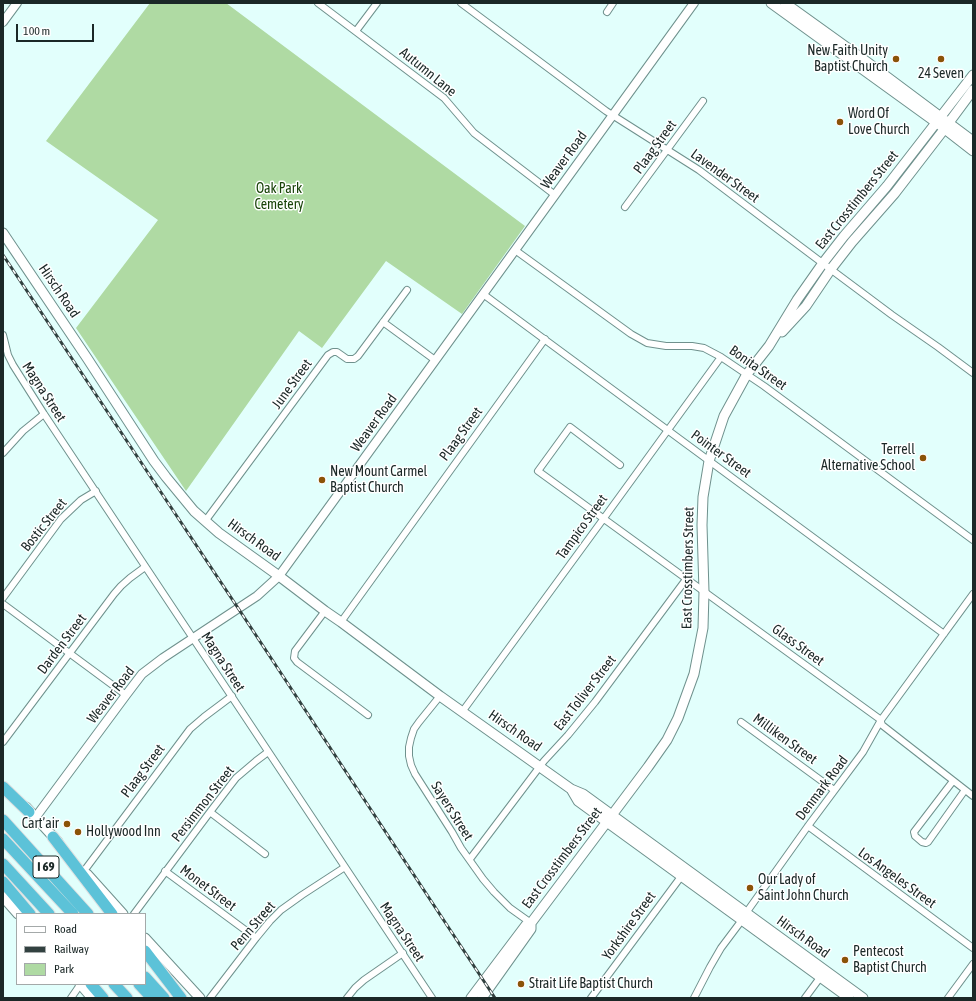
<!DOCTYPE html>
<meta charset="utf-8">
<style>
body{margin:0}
#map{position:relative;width:976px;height:1001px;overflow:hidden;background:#e2fffc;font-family:"Asap Condensed",sans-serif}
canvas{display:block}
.frame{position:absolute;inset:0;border:4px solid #1b2827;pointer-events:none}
.legend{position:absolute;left:16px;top:913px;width:130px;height:72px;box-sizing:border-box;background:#fff;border:1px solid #a4a9a9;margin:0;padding:5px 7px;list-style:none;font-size:12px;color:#1b2827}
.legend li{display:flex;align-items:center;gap:8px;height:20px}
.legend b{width:20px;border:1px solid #a4a9a9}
.scale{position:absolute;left:16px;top:24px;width:78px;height:18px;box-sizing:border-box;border:2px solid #1b2827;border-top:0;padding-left:5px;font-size:12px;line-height:14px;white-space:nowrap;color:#1b2827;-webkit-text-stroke:3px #fff;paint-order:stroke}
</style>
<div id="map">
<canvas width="976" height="1001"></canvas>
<div class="frame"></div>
<ul class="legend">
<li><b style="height:5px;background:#fff"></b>Road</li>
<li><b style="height:5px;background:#324140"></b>Railway</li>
<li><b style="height:11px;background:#afdaa3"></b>Park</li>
</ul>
<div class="scale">100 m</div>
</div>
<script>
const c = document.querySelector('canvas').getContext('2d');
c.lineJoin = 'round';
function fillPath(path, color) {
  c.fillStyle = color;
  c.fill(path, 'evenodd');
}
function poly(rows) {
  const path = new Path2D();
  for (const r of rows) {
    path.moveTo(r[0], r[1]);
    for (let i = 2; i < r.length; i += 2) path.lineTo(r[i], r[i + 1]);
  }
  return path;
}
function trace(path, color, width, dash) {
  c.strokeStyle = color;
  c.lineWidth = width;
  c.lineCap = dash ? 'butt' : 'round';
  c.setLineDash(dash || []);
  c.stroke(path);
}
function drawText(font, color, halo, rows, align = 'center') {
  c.font = font + ' "Asap Condensed",sans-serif';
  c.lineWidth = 3;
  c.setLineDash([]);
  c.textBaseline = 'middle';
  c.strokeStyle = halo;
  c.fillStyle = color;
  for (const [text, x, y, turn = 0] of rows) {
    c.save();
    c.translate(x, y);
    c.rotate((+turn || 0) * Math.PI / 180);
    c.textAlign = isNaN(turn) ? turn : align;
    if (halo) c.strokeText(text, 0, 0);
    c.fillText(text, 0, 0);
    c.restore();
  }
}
fillPath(poly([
 [150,3,226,3,525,226,462,314,386,261,322,348,299,331,186,491,76,328,158,220,46,141]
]), '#afdaa3');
const minor = poly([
 [318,3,444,98,474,133,555,195],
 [461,3,606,111,699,170,817,259,892,315,938,347,973,373],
 [607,12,613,3],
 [356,31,377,3],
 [625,207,703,101],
 [515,250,631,334,647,343,666,346,692,346,704,348,721,357,764,386,973,540],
 [483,294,944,634],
 [383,322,435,360],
 [3,335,8,355,13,365,44,414,432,998],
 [3,453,23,431,44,414],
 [620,465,570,427,538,471,881,720,881,722,882,725,973,796],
 [206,520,328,355,333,352,337,352,347,359,354,359,358,356,407,290],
 [3,598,61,519,81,500,96,491],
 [3,604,126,695],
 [325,611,295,651,294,658,297,662,368,715],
 [341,622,545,339],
 [440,696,419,722,414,729,411,738,409,747,409,756,411,765,415,774,452,832,461,848,483,879,494,892,510,908,531,923],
 [462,712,604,518,721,357],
 [741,722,834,790],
 [3,742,114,594,121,586,130,578,145,567],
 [953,781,914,832,915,836,922,842,926,843,928,842,965,790],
 [210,812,265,854],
 [808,826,973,948],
 [470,859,544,761,568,735,595,702,687,578],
 [84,871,190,729,204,717,232,696],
 [165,871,256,938],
 [134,914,210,812,236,778,256,761,268,752],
 [71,998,80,985],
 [210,998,256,938,270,921,281,910,302,895,345,867],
 [347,998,355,988,364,980,403,953],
 [591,998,683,874],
 [694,998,710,967,721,948,742,920,746,913,808,826,863,752,881,720,973,594],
 [805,998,822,975],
 [948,998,973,964]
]);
const tertiary = poly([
 [3,22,17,3],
 [35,818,126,695,142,674,163,658,257,596,279,576,694,3]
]);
const secondary = poly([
 [771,3,937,123,973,151],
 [785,3,867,62,973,141],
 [3,233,87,358,154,461,166,477,194,511,219,533,279,576,325,611,341,622,440,696,571,789,583,794,863,998],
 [782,332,806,306,831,269,852,242,895,193,942,132,973,90],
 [571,789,578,801,849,998],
 [26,807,58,842],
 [87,874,123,914],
 [3,897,18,914],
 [145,938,200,998],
 [80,984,92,998],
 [471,998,526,925,531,923,648,767,667,740,678,718,694,674,703,628,704,592,702,525,703,497,709,461,724,416,747,374,769,346,797,300,823,263,844,236,887,186,973,75],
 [482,998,531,929,531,923]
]);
const motorway = poly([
 [3,787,29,812],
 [3,820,88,914],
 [53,837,112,914],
 [3,839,73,914],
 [3,864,49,914],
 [3,882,30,914],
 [145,951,181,998],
 [145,977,164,998],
 [91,984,103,998],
 [114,984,127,998],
 [139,984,152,998]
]);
trace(minor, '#6f918d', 8);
trace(tertiary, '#6f918d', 10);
trace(secondary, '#6f918d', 11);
trace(motorway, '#dfe1e1', 13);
trace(minor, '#fff', 6);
trace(tertiary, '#fff', 8);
trace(secondary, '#fff', 9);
trace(motorway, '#5cc2d8', 11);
const rail = poly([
 [3,255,238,608,495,998]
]);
trace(rail, '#324140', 3);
trace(rail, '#fff', 1.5, [4.5]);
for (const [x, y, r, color] of [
 [896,59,4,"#8b5308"],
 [941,59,4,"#8b5308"],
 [840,122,4,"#8b5308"],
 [923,458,4,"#8b5308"],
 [322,480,4,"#8b5308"],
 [67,824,4,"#8b5308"],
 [78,832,4,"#8b5308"],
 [750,888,4,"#8b5308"],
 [845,960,4,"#8b5308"],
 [521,984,4,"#8b5308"]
]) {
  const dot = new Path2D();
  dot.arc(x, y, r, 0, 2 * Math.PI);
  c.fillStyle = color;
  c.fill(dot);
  trace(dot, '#fff', 1.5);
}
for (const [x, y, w] of [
 [46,867,26]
]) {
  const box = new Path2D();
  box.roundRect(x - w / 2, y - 11, w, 22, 3);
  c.fillStyle = '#fff';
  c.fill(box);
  trace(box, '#1b2827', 1);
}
drawText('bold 13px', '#1b2827', null, [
 ["I 69",46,867]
]);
drawText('14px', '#1b2827', '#fff', [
 ["New Faith Unity",888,51,"right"],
 ["Baptist Church",888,67,"right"],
 ["24 Seven",941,74,"center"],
 ["Word Of",848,114],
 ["Love Church",848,130],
 ["Terrell",915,450,"right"],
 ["Alternative School",915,466,"right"],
 ["New Mount Carmel",330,472],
 ["Baptist Church",330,488],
 ["Cart’air",59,824,"right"],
 ["Hollywood Inn",86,832],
 ["Our Lady of",758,880],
 ["Saint John Church",758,896],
 ["Pentecost",853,952],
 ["Baptist Church",853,968],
 ["Strait Life Baptist Church",529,984]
], 'left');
drawText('14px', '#1b2827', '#fff', [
 ["Autumn Lane",428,72,39],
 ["Plaag Street",655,147,-54],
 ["Weaver Road",564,160,-54],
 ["Lavender Street",725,176,36],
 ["East Crosstimbers Street",857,200,-51],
 ["Hirsch Road",59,291,56],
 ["Bonita Street",758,368,35],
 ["June Street",292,384,-54],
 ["Magna Street",44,392,57],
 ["Weaver Road",374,423,-54],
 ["Plaag Street",461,434,-54],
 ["Pointer Street",721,454,36],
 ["Bostic Street",44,525,-51],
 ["Tampico Street",582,527,-54],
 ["Hirsch Road",254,540,36],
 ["East Crosstimbers Street",688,568,-89],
 ["Darden Street",62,644,-53],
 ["Glass Street",798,645,36],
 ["Magna Street",223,662,57],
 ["East Toliver Street",585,693,-52],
 ["Weaver Road",111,695,-52],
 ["Hirsch Road",515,731,35],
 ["Milliken Street",785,739,36],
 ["Plaag Street",143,771,-53],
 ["Denmark Road",822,788,-53],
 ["Persimmon Street",203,804,-52],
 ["Sayers Street",452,811,58],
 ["East Crosstimbers Street",562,858,-53],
 ["Los Angeles Street",897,878,36],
 ["Monet Street",208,888,37],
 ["Penn Street",253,926,-49],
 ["Yorkshire Street",629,926,-54],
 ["Magna Street",402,932,56],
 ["Hirsch Road",803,937,36]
]);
drawText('14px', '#194309', '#fff', [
 ["Oak Park",279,189],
 ["Cemetery",279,205]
]);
</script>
